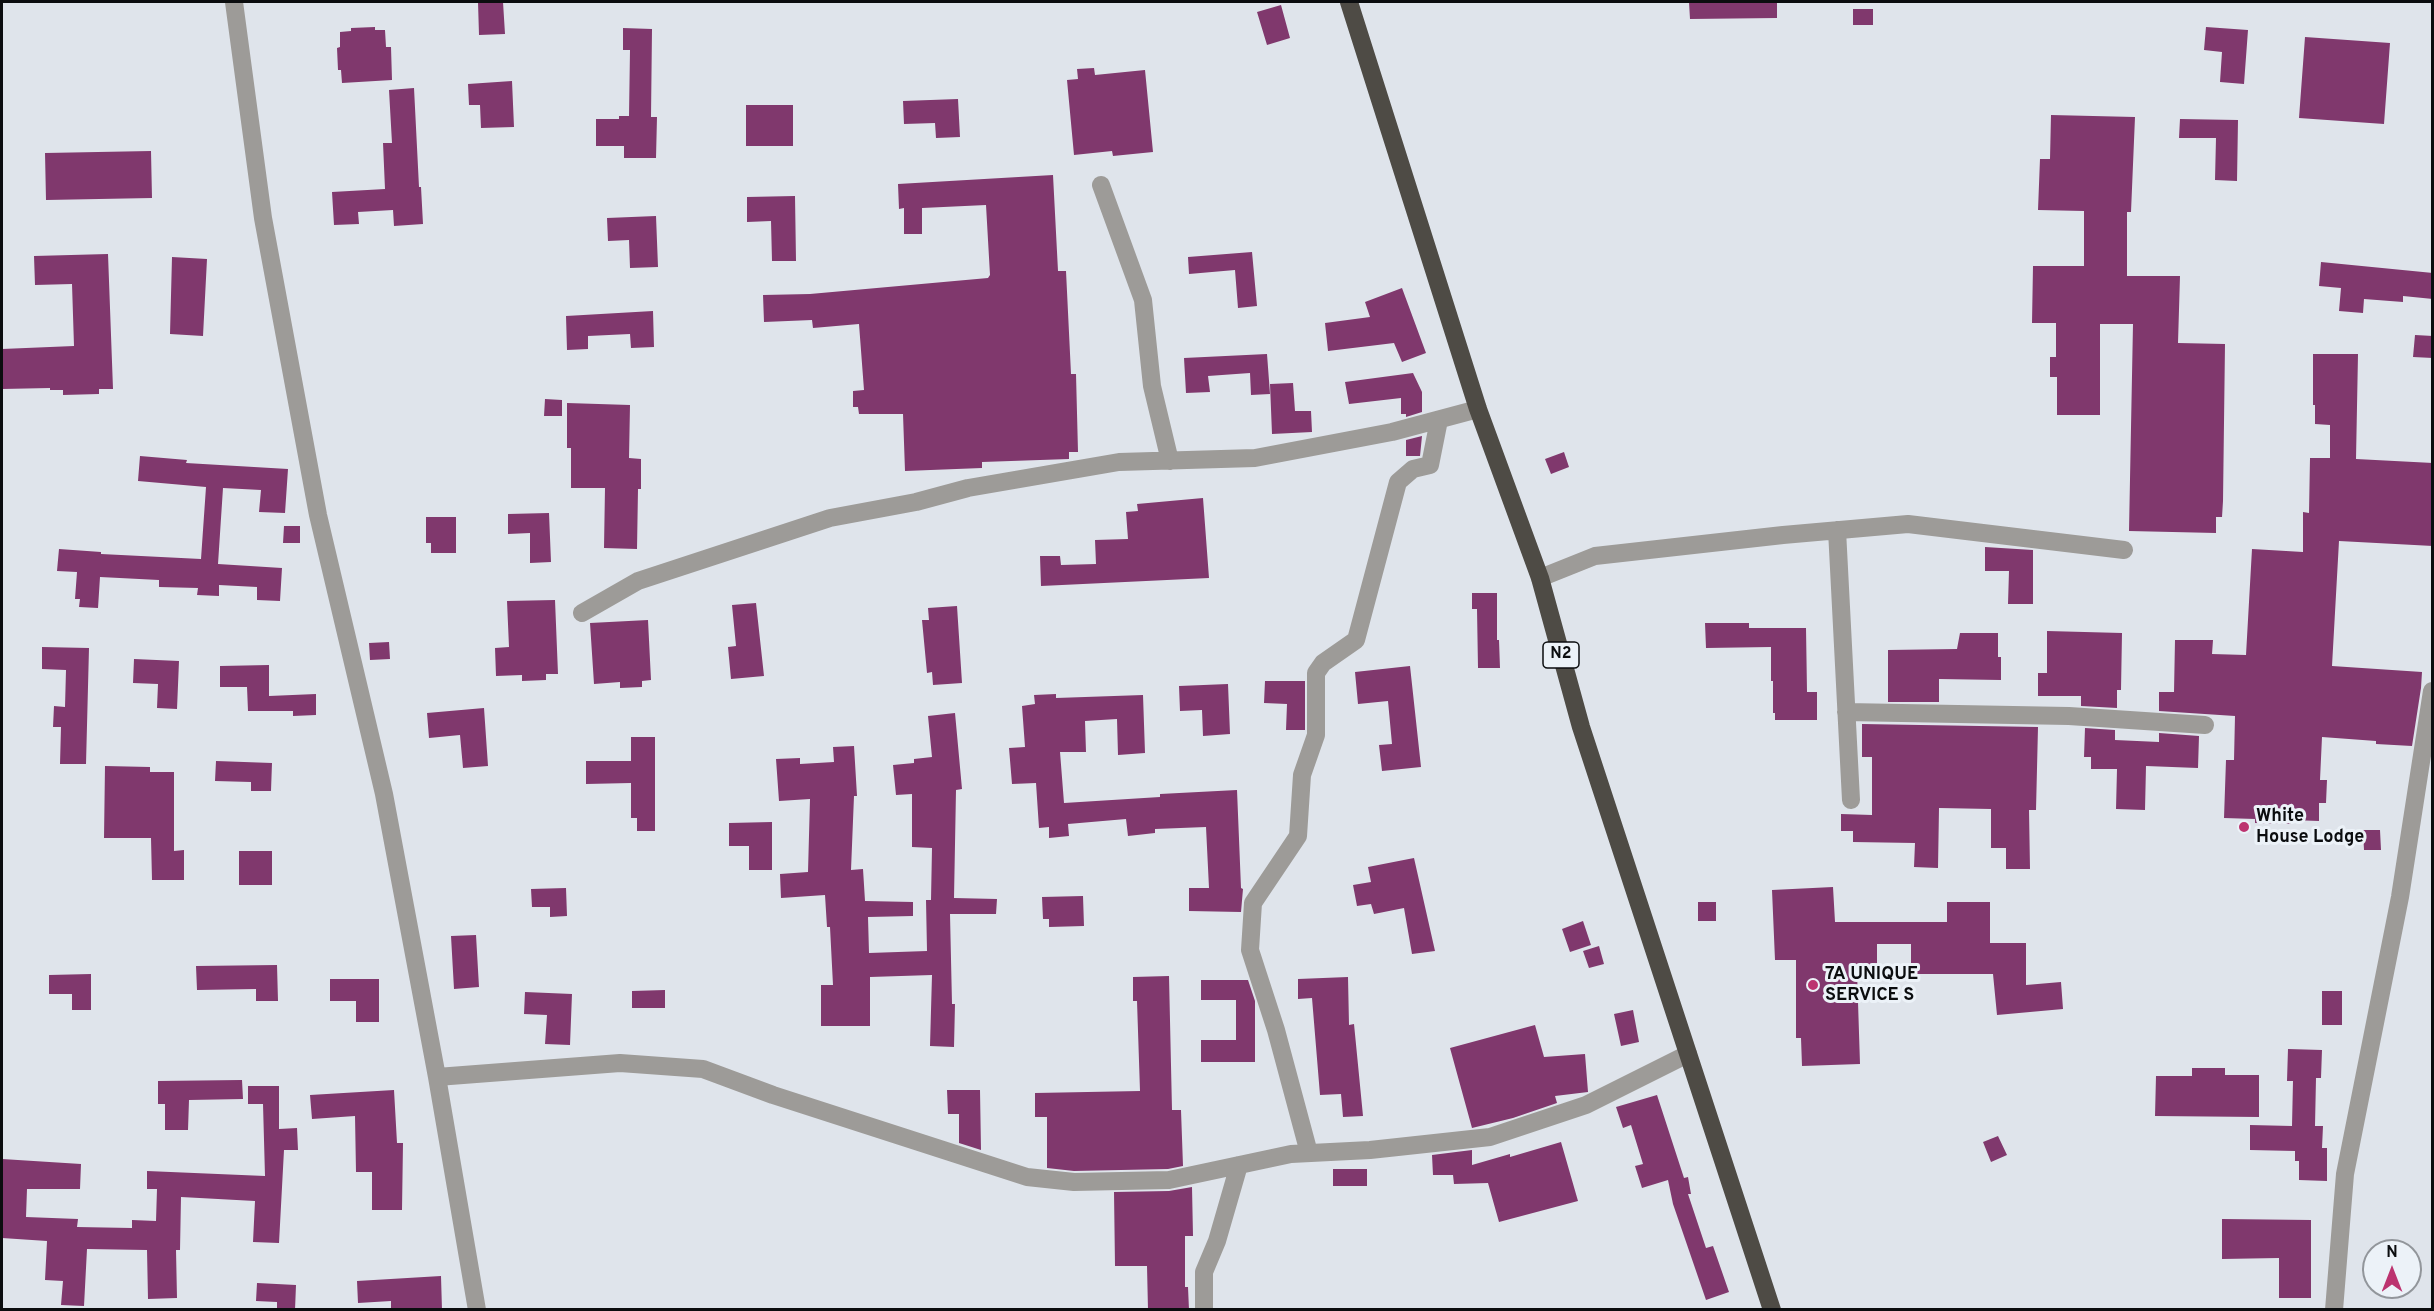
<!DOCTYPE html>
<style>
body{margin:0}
#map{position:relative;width:2434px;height:1311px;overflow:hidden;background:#dfe4eb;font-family:Overpass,sans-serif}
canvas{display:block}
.frame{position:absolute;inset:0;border:3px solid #0b0d0f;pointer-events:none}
.north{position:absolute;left:2362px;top:1239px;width:60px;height:60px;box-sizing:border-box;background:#ecf2f8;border:2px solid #92969b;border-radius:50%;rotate:0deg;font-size:16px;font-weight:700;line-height:24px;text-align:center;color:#0b0d0f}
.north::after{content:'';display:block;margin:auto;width:21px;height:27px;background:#bc336f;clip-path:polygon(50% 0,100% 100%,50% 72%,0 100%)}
</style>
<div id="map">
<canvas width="2434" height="1311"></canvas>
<div class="frame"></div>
<div class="north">N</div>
</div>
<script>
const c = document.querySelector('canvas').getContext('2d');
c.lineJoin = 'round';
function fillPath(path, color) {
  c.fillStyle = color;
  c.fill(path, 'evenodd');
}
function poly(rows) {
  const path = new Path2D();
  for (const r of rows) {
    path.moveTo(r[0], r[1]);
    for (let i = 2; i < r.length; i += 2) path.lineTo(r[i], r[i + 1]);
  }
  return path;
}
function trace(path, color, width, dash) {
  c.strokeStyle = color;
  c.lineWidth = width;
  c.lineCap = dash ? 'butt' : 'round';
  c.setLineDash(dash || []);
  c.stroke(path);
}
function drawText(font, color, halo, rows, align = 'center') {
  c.font = font + ' Overpass,sans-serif';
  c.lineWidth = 6;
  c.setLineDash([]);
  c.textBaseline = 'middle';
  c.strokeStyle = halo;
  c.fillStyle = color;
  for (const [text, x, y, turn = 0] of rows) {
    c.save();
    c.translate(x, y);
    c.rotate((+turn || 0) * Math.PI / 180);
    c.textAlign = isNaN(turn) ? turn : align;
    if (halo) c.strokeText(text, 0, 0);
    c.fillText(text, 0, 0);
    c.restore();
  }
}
fillPath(poly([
 [478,2,503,2,505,34,479,35],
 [1689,2,1777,2,1777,18,1690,19],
 [1281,5,1290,38,1267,45,1257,12],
 [1853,9,1873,9,1873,25,1853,25],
 [375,27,375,30,385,30,386,47,391,47,392,80,342,83,341,70,338,70,337,48,340,47,340,32,351,31,351,28],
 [2206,27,2248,30,2244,84,2220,82,2222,52,2204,50],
 [623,28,652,29,651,117,657,117,656,158,624,158,624,146,596,146,596,119,619,119,619,116,629,116,630,50,623,50],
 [2305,37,2390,43,2384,124,2299,118],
 [1094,68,1095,75,1145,70,1153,152,1113,156,1112,151,1074,155,1067,80,1078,79,1077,69],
 [512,81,514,127,481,128,480,105,469,105,468,84],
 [414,88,419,187,421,187,423,224,394,226,393,210,358,212,359,224,334,225,332,192,385,189,383,143,392,143,389,90],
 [958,99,960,137,936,138,935,123,904,124,903,101],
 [746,105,793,105,793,146,746,146],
 [2051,115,2135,117,2131,212,2127,212,2127,276,2180,276,2178,343,2225,344,2223,501,2222,517,2216,517,2216,533,2129,531,2133,324,2100,324,2100,415,2057,415,2057,377,2050,377,2050,357,2056,357,2056,323,2032,323,2033,266,2084,266,2084,211,2038,210,2040,159,2050,159],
 [2180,119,2238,120,2237,181,2215,180,2216,138,2179,138],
 [151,151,152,198,46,200,45,153],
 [1053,175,1058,271,1066,271,1071,374,1076,374,1078,452,1069,452,1069,459,982,462,982,468,905,471,903,414,859,414,858,407,853,407,853,391,864,390,859,324,813,328,812,320,764,322,763,295,810,294,988,278,990,275,986,205,922,208,922,234,904,234,904,208,899,209,898,184],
 [795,196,796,261,772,261,771,221,747,222,747,197],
 [656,216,658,267,630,268,629,240,608,241,607,218],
 [1252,252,1257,306,1238,308,1235,270,1189,274,1188,257],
 [108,254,113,389,99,389,99,394,63,395,63,390,50,390,50,388,2,389,2,349,74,346,72,284,35,285,34,256],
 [172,257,207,259,203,336,170,334],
 [2321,262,2433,273,2433,299,2403,296,2403,302,2364,299,2363,313,2339,311,2341,288,2319,286],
 [1402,288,1426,353,1402,362,1394,343,1328,351,1325,323,1370,317,1365,302],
 [653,311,654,347,631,348,630,334,588,336,588,349,567,350,566,316],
 [2415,335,2433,336,2433,358,2413,357],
 [1267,354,1270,394,1251,395,1250,373,1208,376,1210,392,1186,393,1184,358],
 [2313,354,2358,354,2356,459,2433,463,2433,546,2339,541,2332,666,2422,672,2421,688,2412,746,2376,744,2376,741,2322,737,2320,780,2327,780,2326,803,2319,803,2319,821,2291,820,2291,824,2255,823,2255,819,2224,818,2226,760,2234,760,2235,716,2159,711,2159,692,2174,692,2175,640,2213,640,2212,654,2246,655,2252,549,2303,552,2303,512,2309,513,2310,458,2330,458,2330,425,2315,424,2315,405,2313,405],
 [1413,373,1422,392,1422,412,1406,417,1406,414,1401,414,1401,398,1349,404,1345,382],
 [1293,383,1295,411,1311,411,1312,432,1272,434,1270,384],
 [545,399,562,400,562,416,544,416],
 [567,403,630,405,629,458,641,459,641,489,638,489,637,549,604,548,605,488,571,488,571,448,567,448],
 [1422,436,1420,456,1406,456,1406,440],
 [1564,452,1569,467,1551,474,1545,459],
 [140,456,187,460,186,463,288,469,285,513,259,512,261,490,223,488,218,564,282,568,280,601,257,600,257,587,219,585,219,596,197,595,198,588,159,587,159,580,100,577,98,608,79,607,80,599,75,599,77,572,57,571,59,549,101,552,101,554,201,559,206,487,138,481],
 [1203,498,1209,578,1041,586,1040,556,1060,556,1061,565,1096,564,1095,540,1128,539,1126,512,1138,511,1137,504],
 [549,513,551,562,530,563,530,533,508,534,508,514],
 [426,517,456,517,456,553,431,553,431,543,426,543],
 [284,526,300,526,300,543,283,543],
 [1985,547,2033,550,2033,604,2008,604,2009,571,1985,571],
 [1472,593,1497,593,1497,640,1499,640,1500,668,1478,668,1477,609,1472,609],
 [555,600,558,674,546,674,546,680,522,681,522,675,496,676,495,648,509,647,507,601],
 [756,603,764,676,731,679,728,647,736,646,732,605],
 [957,606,962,683,933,685,932,672,927,673,922,620,929,620,928,608],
 [648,620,651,680,642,681,642,687,620,688,620,682,594,684,590,623],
 [1705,623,1749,623,1749,628,1806,628,1807,692,1817,692,1817,720,1775,720,1775,713,1773,713,1773,681,1771,681,1771,647,1706,648],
 [2047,631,2122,633,2121,690,2117,690,2117,708,2081,706,2081,696,2038,696,2038,673,2047,673],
 [1960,633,1998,633,1998,657,2001,657,2001,680,1939,679,1939,702,1888,702,1888,650,1957,649],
 [389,642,390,659,370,660,369,643],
 [42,647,89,648,86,764,60,764,61,727,53,727,54,706,65,707,66,670,42,669],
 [134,659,179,661,177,709,157,708,158,684,133,683],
 [269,665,269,696,316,694,316,715,293,716,293,711,248,711,247,687,220,687,220,666],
 [1410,666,1421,767,1382,771,1379,745,1392,744,1388,701,1358,704,1355,672],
 [1265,681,1305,681,1305,730,1286,730,1287,704,1264,703],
 [1228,684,1230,734,1203,736,1202,710,1180,711,1179,686],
 [1056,694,1056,698,1143,695,1145,753,1118,755,1117,719,1085,721,1086,752,1060,752,1064,803,1160,797,1160,794,1237,790,1241,888,1243,889,1241,912,1189,911,1189,888,1209,888,1206,827,1155,829,1155,833,1128,836,1126,819,1068,824,1069,836,1049,838,1049,827,1039,828,1036,783,1012,784,1009,748,1025,747,1022,706,1035,704,1034,695],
 [484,708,488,766,463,768,460,735,429,738,427,713],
 [955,713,962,789,956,790,954,898,997,899,996,914,950,914,952,1004,955,1004,954,1047,930,1046,932,975,870,977,870,1026,821,1026,821,985,833,985,830,927,827,927,825,895,781,898,780,874,808,872,810,799,779,801,776,759,800,758,800,764,834,762,833,747,854,746,857,796,854,796,851,870,863,869,865,901,913,902,913,916,868,917,869,953,927,951,926,900,931,900,932,848,912,847,912,794,896,795,893,765,914,763,914,759,932,757,928,716],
 [1862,724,2038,727,2036,810,2029,810,2030,869,2006,869,2006,848,1991,848,1991,809,1939,808,1938,868,1914,867,1915,843,1853,842,1853,831,1841,831,1841,814,1872,815,1872,757,1862,757],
 [2085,728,2115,730,2115,740,2159,742,2159,733,2199,736,2198,768,2146,766,2145,810,2116,809,2117,769,2091,769,2091,757,2084,757],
 [631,737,655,737,655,831,637,831,637,818,631,818,631,783,586,784,586,761,631,761],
 [216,761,272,763,271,791,251,791,251,782,215,781],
 [105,766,150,767,150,772,174,772,174,851,184,850,184,880,152,880,151,838,104,838],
 [772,822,772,870,749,870,749,846,729,846,729,823],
 [2363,830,2380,830,2381,850,2364,850],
 [239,851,272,851,272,885,239,885],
 [1414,858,1435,951,1412,954,1404,908,1374,914,1371,904,1357,906,1353,885,1371,882,1368,867],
 [1833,887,1835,922,1947,922,1947,902,1990,902,1990,943,2026,943,2026,985,2061,982,2063,1009,1997,1015,1993,974,1911,974,1911,944,1877,944,1877,971,1857,971,1860,1064,1802,1066,1801,1038,1796,1038,1796,960,1775,960,1772,890],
 [566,888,567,916,550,917,550,907,532,907,531,889],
 [1083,896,1084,926,1049,927,1049,919,1043,919,1042,897],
 [1698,902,1716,902,1716,921,1698,921],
 [1583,921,1591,945,1570,952,1562,929],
 [476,935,479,987,454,989,451,936],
 [1599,946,1604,964,1589,968,1583,951],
 [277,965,278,1001,256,1001,256,989,197,990,196,966],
 [91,974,91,1010,72,1010,72,994,49,994,49,975],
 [1169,976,1172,1110,1181,1110,1183,1166,1168,1169,1074,1171,1047,1168,1047,1117,1035,1117,1035,1093,1140,1091,1137,1001,1133,1001,1133,977],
 [1348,977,1349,1025,1354,1024,1363,1116,1343,1117,1341,1094,1320,1095,1312,998,1298,999,1298,979],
 [330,979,379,979,379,1022,356,1022,356,1001,330,1001],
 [1201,980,1248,980,1255,1001,1255,1062,1201,1062,1201,1040,1236,1040,1236,1000,1201,1000],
 [665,990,665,1008,632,1008,632,991],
 [2322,991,2342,991,2342,1025,2322,1025],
 [525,992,572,994,570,1045,545,1044,547,1015,524,1014],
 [1633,1010,1639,1042,1621,1046,1614,1014],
 [1535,1025,1544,1057,1585,1054,1588,1092,1555,1096,1557,1103,1513,1118,1472,1128,1450,1048],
 [2288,1049,2322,1050,2321,1078,2316,1078,2315,1126,2323,1126,2322,1148,2327,1148,2327,1181,2299,1180,2299,1161,2295,1161,2295,1151,2250,1150,2250,1125,2292,1126,2293,1081,2287,1081],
 [2192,1068,2225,1068,2225,1075,2259,1075,2259,1117,2155,1116,2156,1076,2192,1076],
 [242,1080,243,1099,189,1100,188,1130,165,1130,165,1104,158,1104,158,1081],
 [248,1086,279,1086,279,1129,297,1128,298,1150,284,1150,279,1243,253,1242,255,1201,181,1197,180,1250,176,1250,177,1298,148,1299,147,1250,87,1249,84,1306,61,1305,63,1281,45,1280,47,1241,2,1238,2,1159,81,1164,80,1189,27,1189,26,1217,78,1219,77,1227,132,1228,132,1220,156,1221,157,1189,147,1189,147,1171,265,1176,263,1104,248,1104],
 [394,1090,397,1143,403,1143,402,1210,372,1210,372,1172,356,1172,355,1116,312,1119,310,1095],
 [947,1090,980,1090,981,1150,959,1143,959,1114,948,1114],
 [1657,1095,1684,1178,1688,1177,1691,1194,1688,1194,1706,1248,1713,1246,1729,1292,1706,1300,1673,1204,1668,1180,1642,1188,1635,1166,1643,1164,1631,1125,1623,1128,1616,1107],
 [1998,1136,2007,1155,1991,1162,1983,1142],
 [1561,1142,1578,1201,1499,1222,1488,1183,1454,1184,1453,1175,1433,1175,1432,1155,1472,1150,1472,1165,1510,1154,1510,1157],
 [1333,1169,1367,1169,1367,1186,1333,1186],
 [1192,1187,1193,1236,1185,1236,1185,1287,1188,1287,1189,1310,1148,1310,1147,1266,1115,1266,1114,1192,1169,1191],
 [2222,1219,2311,1220,2311,1298,2279,1298,2279,1258,2222,1259],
 [441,1276,442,1310,391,1310,391,1301,358,1303,357,1281],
 [257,1283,296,1285,295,1310,277,1310,277,1302,256,1301]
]), '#80386d');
trace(poly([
 [234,2,263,218,318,515,384,794,437,1077,477,1310],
 [1101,185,1143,300,1152,386,1170,461],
 [1837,530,1851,800],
 [1540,578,1595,556,1783,535,1908,524,2124,550],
 [582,613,638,581,830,518,916,502,968,488,1119,462,1255,458,1392,432,1478,409],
 [1846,712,2069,716,2205,725],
 [437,1077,620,1063,703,1069,773,1095,1027,1177,1074,1182,1169,1180,1291,1154,1370,1150,1490,1137,1586,1105,1688,1054],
 [1309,1153,1276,1030,1250,950,1253,903,1298,836,1302,775,1316,735,1316,673,1323,663,1356,640,1398,482,1413,469,1430,465,1439,420],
 [1204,1309,1204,1272,1217,1241,1239,1165],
 [2334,1310,2345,1174,2400,897,2432,691]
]), '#9d9b98', 18);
trace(poly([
 [1349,2,1478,409,1540,578,1581,727,1772,1310]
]), '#4e4b45', 18);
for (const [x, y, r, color] of [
 [2244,827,6,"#bc336f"],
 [1813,985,6,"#bc336f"]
]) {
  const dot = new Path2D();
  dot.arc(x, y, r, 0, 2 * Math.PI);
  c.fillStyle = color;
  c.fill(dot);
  trace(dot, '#ecf2f8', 2);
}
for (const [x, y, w] of [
 [1561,655,36]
]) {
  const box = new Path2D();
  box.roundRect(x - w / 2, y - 13, w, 26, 4.5);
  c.fillStyle = '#ecf2f8';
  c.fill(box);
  trace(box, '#0b0d0f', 1.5);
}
drawText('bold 16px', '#0b0d0f', null, [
 ["N2",1561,655]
]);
drawText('bold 18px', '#0b0d0f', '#ecf2f8', [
 ["White",2256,817],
 ["House Lodge",2256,838],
 ["7A UNIQUE",1825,975],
 ["SERVICE S",1825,996]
], 'left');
</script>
